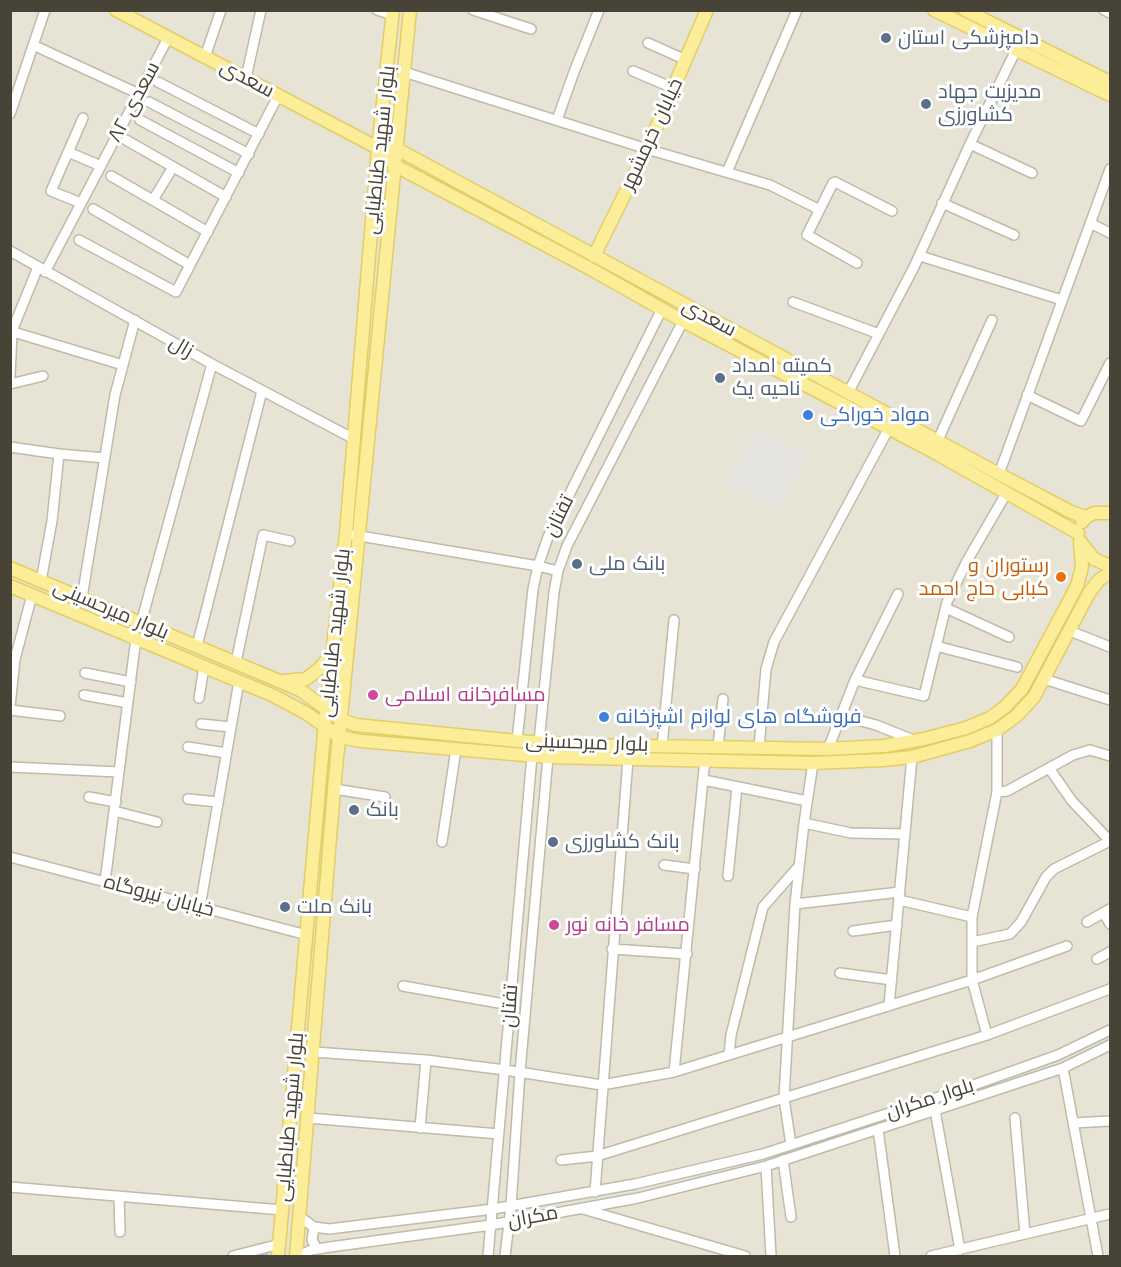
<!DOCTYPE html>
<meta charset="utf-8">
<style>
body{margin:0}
#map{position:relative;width:1121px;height:1267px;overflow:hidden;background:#f4f2e8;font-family:"Work Sans",sans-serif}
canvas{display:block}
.frame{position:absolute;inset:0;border:12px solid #474337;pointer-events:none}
</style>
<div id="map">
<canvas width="1121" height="1267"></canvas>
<div class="frame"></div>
</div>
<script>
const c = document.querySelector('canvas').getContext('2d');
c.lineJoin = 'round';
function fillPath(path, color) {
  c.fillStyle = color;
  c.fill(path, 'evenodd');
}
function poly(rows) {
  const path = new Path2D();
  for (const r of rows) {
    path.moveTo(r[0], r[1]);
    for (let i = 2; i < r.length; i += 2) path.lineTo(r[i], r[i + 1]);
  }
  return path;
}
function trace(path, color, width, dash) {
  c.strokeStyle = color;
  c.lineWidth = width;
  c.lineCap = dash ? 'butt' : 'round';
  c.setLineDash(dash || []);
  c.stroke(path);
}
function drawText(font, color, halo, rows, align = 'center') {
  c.font = font + ' "Work Sans",Cairo,sans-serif';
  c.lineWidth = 6;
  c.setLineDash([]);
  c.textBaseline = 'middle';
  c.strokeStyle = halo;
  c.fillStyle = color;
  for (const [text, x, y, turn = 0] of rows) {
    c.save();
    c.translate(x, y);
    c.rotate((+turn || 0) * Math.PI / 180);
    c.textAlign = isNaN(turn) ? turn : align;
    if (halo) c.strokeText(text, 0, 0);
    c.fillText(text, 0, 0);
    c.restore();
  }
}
fillPath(poly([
 [11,11,1110,11,1110,1256,11,1256]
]), '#e7e4d6');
fillPath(poly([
 [757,428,807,457,777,511,726,483]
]), '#e5e4e0');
trace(poly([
 [257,1256,264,1255]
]), '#a6c7ef', 9);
const minor = poly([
 [377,10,393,15],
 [473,10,531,29],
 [1104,10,1110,13],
 [648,43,686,60],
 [33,45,139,94],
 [205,57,221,10],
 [633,71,673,88],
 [404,72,647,149,770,185,818,209],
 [246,78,261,10],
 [158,82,259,134],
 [149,102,249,154],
 [10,114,45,10],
 [140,120,239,173],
 [557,120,574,72,599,10],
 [126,140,226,197],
 [970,144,1032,173],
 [68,152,101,166],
 [727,172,797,10],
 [111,176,208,232],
 [153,200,173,167],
 [81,203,51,191,83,118],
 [942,203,1014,235],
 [93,209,190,265],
 [1090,223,1110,233],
 [79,240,176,292,278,96],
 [10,251,212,364,354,439],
 [920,256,1062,300],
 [857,263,807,235,833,183,835,182,892,211],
 [45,272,168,38],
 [793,302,879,334],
 [10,331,123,365],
 [10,376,12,331,38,267],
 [10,384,43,376],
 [848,393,914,267,970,144,1016,50],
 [1027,395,1081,421,1110,363],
 [938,440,992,320],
 [10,447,59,454,105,458],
 [999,474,1110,169],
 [354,535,538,566,558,571],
 [41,581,52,521,59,454],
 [82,598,115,395,135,320],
 [946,608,1009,637],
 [141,623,212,364],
 [1070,631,1110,647],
 [197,646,262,391],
 [936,646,1017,667],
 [236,662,263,535,290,541],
 [85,673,131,682],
 [1044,679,1110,700],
 [855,680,924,696,947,602,967,561,1007,492],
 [84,695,128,703],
 [199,698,204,667],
 [10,706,15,659,32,595],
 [10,710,60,716],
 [842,716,876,725,916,741],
 [201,724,231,727],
 [517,741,533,589,538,566,548,537,662,309],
 [539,742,554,592,558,571,567,546,683,321],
 [662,746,674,620],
 [188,747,226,753],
 [718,747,723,699],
 [759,747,766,669,774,642,889,428],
 [828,749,855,680,898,594],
 [10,767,119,772],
 [1049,768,1072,801,1110,841],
 [704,780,807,801],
 [334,789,385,797],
 [997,792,1007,791,1073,755,1090,750,1110,756],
 [89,797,116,802],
 [188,799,218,802],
 [114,811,157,822],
 [804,823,851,833,905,834],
 [442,842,456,749],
 [10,857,307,935],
 [664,865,695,869],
 [728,876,737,787],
 [105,882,136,638],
 [899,900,972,917],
 [795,904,900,892],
 [200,907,239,681],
 [1104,913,1110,924],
 [1087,922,1110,909],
 [853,931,897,925],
 [972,942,1010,934,1021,922,1046,877,1054,869,1110,841],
 [612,949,687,954],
 [1097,959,1110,952],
 [840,973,892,980],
 [403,986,510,1005],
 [889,1006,912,757],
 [987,1035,972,980,972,917,997,792,997,730],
 [314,1052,426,1060,505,1070,602,1085,674,1072,972,980,1067,946],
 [729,1055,731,1035,763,907,799,866],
 [1063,1068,1098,1256],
 [674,1072,705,759],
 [935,1110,960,1250],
 [308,1118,499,1134],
 [1015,1118,1025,1234],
 [1073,1123,1110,1121],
 [420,1128,426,1060],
 [878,1129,895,1256],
 [791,1145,784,1098,795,904,804,823,813,763],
 [561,1160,597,1156,987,1035,1110,989],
 [783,1160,791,1217],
 [766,1166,771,1256],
 [10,1187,282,1210],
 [595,1192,628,759],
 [119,1196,120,1232],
 [583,1209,745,1256],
 [300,1217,314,1227,329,1229,493,1209,635,1184,763,1154,957,1091,1058,1055,1110,1030],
 [314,1227,312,1240,317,1249],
 [233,1256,280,1244],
 [299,1256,311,1250,330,1247,491,1225,638,1198,766,1166,1063,1068,1110,1045],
 [488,1256,532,756],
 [505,1256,511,1206,520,1072,548,757],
 [931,1256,1110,1214]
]);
const major = poly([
 [116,10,378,148,396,166,587,267,683,321,932,451,1078,533],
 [934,10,1110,95],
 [965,10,1110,82],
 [391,149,397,149,999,474,1071,512,1086,517],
 [594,256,647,149,707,10],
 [1082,522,1086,517,1094,513,1110,513],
 [1082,544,1094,559,1110,566],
 [10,568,279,681,300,690,342,720,356,725,517,741,583,745,828,749,884,746,924,739,966,728,990,718,1005,707,1022,689,1077,586,1082,567,1080,541],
 [10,586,272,695,306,713,340,737,361,741,548,757,813,763,883,760,912,757,970,741,997,730,1015,717,1034,697,1089,593,1099,580,1110,573],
 [284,681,306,679,319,669,333,652],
 [278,1256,327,699,346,533,378,148,393,10],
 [296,1256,334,789,410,10]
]);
trace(minor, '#bfbbab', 12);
trace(major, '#e2ce68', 15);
trace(minor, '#fff', 9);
trace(major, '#fcee98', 12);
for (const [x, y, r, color] of [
 [886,38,6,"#5c6f8a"],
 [926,104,6,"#5c6f8a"],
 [720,378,6,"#5c6f8a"],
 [808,415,6,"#3f7fe0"],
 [577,564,6,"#5c6f8a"],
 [1061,577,6,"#e8710a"],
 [373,695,6,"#d1479c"],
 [604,717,6,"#3f7fe0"],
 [354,810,6,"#5c6f8a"],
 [553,842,6,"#5c6f8a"],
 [285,907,6,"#5c6f8a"],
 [554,925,6,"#d1479c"]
]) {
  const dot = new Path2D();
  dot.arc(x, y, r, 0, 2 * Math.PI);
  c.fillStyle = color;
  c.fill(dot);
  trace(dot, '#fff', 2);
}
drawText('20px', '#4e5e75', '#fff', [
 ["دامپزشکی استان",898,38],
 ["مدیزیت جهاد",938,92],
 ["کشاورزی",938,115],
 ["کمیته امداد",732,366],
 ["ناحیه یک",732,389],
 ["بانک ملی",589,564],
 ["بانک",366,810],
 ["بانک کشاورزی",565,842],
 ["بانک ملت",297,907]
], 'left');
drawText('20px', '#474337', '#fff', [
 ["سعدی",247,79,28],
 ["سعدی ۸۲",134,102,-62],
 ["خیابان خرمشهر",652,134,-65],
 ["بلوار شهید طباطبایی",380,150,-84],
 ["سعدی",709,318,28],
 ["زال",181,347,30],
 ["تفتان",559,516,-64],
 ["بلوار میرحسینی",111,610,23],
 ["بلوار شهید طباطبایی",335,633,-84],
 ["بلوار میرحسینی",587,743,2],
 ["خیابان نیروگاه",159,896,15],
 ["تفتان",510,1006,-86],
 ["بلوار مکران",930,1099,-18],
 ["بلوار شهید طباطبایی",290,1117,-85],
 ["مکران",533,1217,-10]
]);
drawText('20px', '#366cbe', '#fff', [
 ["مواد خوراکی",820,415],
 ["فروشگاه های لوازم اشپزخانه",616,717]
], 'left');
drawText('20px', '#c56008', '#fff', [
 ["رستوران و",1049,566],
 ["کبابی حاج احمد",1049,589]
], 'right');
drawText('20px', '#b23c85', '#fff', [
 ["مسافرخانه اسلامی",385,695],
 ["مسافر خانه نور",566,925]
], 'left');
</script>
